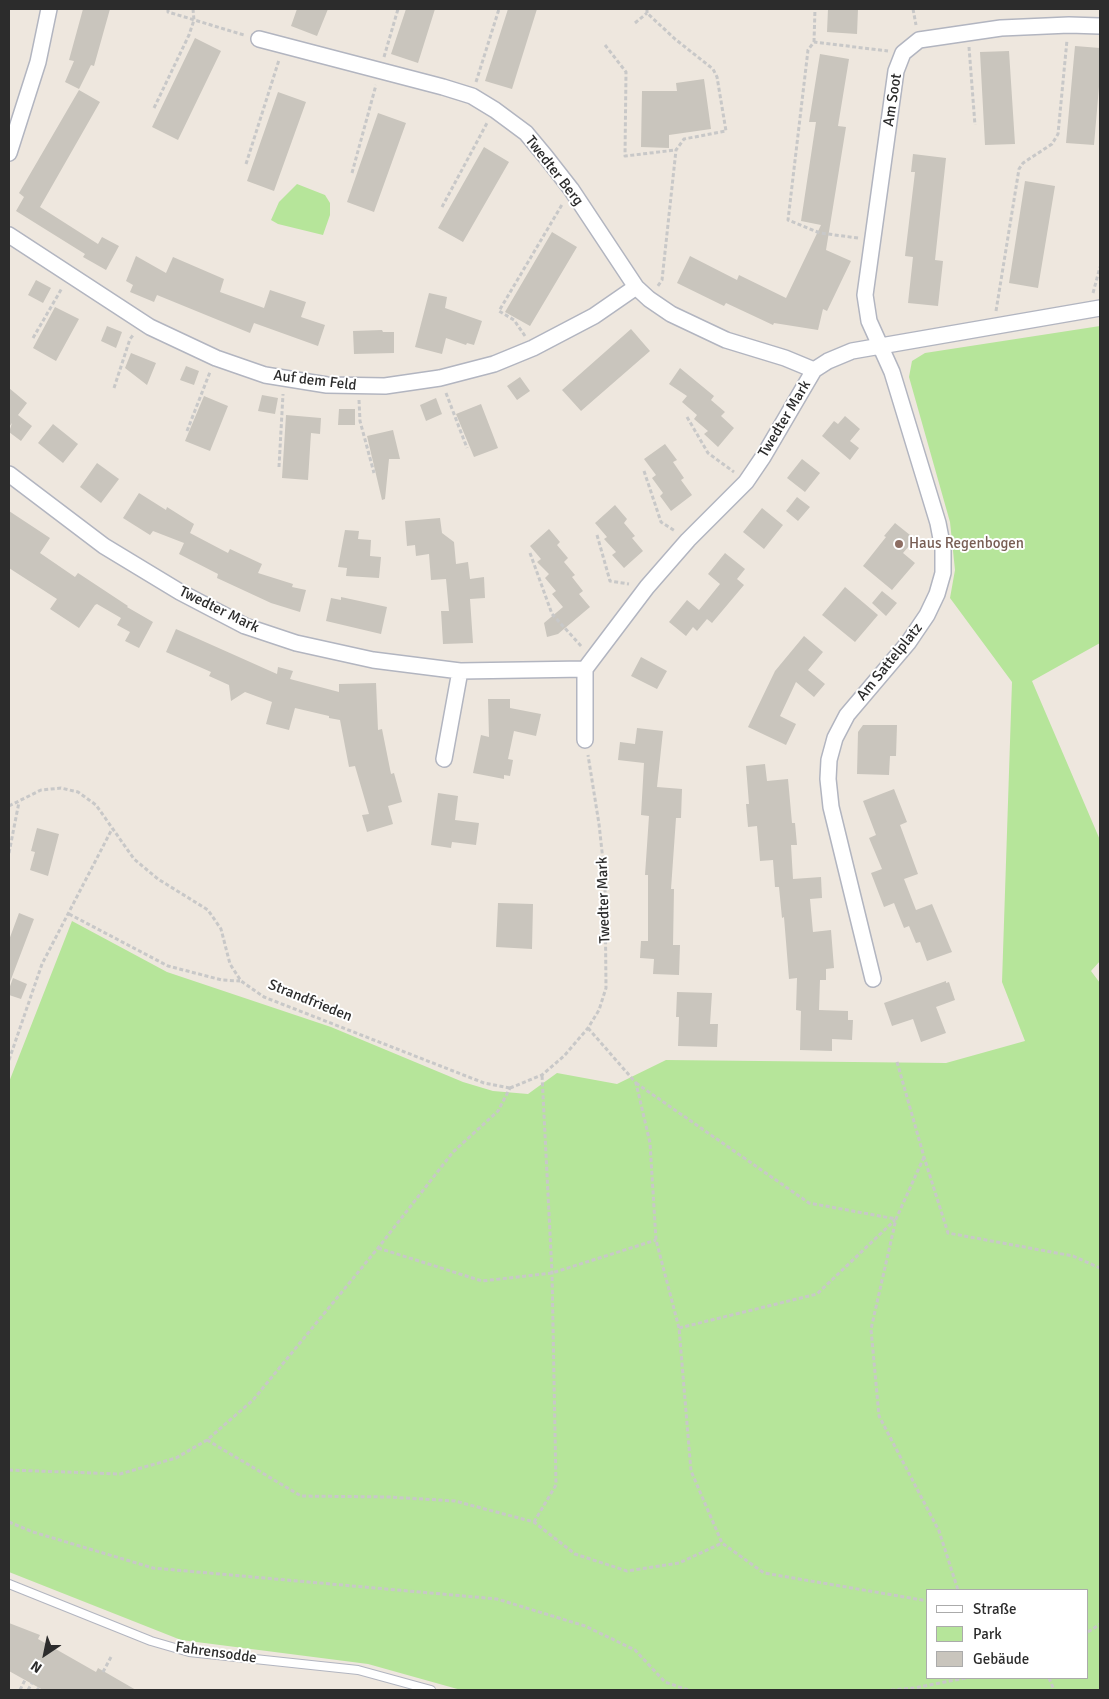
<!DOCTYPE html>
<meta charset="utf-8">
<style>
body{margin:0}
#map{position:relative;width:1109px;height:1699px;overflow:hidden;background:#eee7de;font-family:Signika,sans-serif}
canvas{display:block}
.frame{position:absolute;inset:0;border:10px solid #2c2c2c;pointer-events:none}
.legend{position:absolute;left:926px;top:1589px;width:162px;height:90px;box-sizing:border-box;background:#fff;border:1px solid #ababab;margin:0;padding:6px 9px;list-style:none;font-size:15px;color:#2c2c2c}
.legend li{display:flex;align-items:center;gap:10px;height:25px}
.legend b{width:25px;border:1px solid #ababab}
.north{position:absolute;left:20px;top:1629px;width:50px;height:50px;-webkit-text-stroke:4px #fff;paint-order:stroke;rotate:214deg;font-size:14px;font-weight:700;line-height:20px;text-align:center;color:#2c2c2c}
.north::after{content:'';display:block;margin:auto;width:18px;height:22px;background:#2c2c2c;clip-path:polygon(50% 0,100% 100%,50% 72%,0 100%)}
</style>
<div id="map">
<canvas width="1109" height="1699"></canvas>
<div class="frame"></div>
<ul class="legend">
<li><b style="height:6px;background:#fff"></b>Straße</li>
<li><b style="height:14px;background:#b6e59a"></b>Park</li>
<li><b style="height:14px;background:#c9c5bd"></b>Gebäude</li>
</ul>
<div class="north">N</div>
</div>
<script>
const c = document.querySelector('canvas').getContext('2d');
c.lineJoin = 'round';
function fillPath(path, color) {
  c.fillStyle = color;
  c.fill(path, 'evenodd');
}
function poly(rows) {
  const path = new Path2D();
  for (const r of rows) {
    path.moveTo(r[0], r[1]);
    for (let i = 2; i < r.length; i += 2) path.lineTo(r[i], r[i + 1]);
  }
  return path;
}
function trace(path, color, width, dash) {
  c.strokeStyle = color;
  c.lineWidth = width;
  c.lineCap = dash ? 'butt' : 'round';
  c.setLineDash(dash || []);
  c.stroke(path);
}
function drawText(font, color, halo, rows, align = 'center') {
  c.font = font + ' Signika,sans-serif';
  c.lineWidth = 4;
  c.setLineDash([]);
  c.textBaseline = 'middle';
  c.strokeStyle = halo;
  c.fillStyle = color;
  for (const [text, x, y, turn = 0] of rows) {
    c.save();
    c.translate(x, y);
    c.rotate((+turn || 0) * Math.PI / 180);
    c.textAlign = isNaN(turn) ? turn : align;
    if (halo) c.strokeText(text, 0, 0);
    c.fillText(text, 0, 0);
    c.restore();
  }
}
fillPath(poly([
 [297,184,325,195,330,203,330,215,323,235,278,224,271,220,279,202],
 [1100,326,1100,643,1032,681,1100,840,1100,961,1091,971,1100,983,1100,1690,461,1690,368,1664,181,1640,9,1572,9,1082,72,921,167,972,331,1027,463,1082,493,1091,528,1094,557,1073,617,1084,666,1060,946,1063,1025,1041,1002,982,1012,682,950,598,955,570,950,522,909,377,912,361,925,353],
 [928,1590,1088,1590,1088,1678,928,1678]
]), '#b6e59a');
fillPath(poly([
 [83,9,110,9,94,66,91,65,79,89,65,82,74,61,69,60],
 [297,9,328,9,317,36,291,26],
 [406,9,435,9,418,63,391,54],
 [508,9,537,9,512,89,485,81],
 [828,9,858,9,857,34,827,32],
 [195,38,221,51,178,140,152,127],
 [1075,46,1100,48,1100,75,1094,145,1066,143],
 [1009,51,1015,144,985,145,980,52],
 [820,54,849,59,838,126,846,127,826,250,851,261,827,311,823,309,818,330,774,323,773,325,726,303,724,306,677,283,690,256,737,280,739,275,786,298,821,225,801,221,816,122,809,122],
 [704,79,711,129,669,135,669,148,641,147,642,91,677,91,676,83],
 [79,90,100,102,40,207,98,244,102,237,119,246,106,270,83,257,85,254,16,211,24,197,19,193],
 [278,92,306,102,274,191,247,181],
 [378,113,406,123,374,212,347,202],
 [484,147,509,162,463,242,438,228],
 [913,154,946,158,935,260,943,261,938,306,908,303,913,257,905,256,915,172,911,172],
 [1025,181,1055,186,1038,288,1009,283],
 [552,232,577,247,530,326,505,312],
 [136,256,166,273,173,257,224,279,220,292,264,308,270,290,306,302,301,317,325,325,318,346,254,323,250,333,157,295,154,302,130,292,133,285,126,281],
 [36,280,51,288,43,303,28,295],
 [429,293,447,297,445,308,482,321,474,345,467,343,466,345,446,338,442,354,415,347],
 [55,307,79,319,56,361,33,348],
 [107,326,122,332,116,348,101,341],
 [631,329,650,351,581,411,562,390],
 [382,330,383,332,394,332,394,353,354,354,353,331],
 [131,353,156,363,147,385,125,368],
 [186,366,199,371,194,385,180,380],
 [680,368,714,396,711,400,725,412,721,416,734,428,718,447,704,434,708,431,694,419,697,415,682,402,687,396,669,384],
 [520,377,530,391,517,400,507,386],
 [9,388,27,403,18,415,32,426,21,441,9,432,12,423,9,427],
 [262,395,278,398,275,414,258,411],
 [204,396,228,406,210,451,185,441],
 [436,398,442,414,426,421,420,405],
 [481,404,498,448,474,457,456,414],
 [339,409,355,409,355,425,338,425],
 [286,415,321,418,320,434,311,433,308,480,282,478],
 [845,416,860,429,850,441,859,448,850,460,822,436,834,421,838,424],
 [53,424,78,444,63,463,38,443],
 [393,430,400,459,389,459,385,499,382,500,367,436],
 [665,444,677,460,673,462,684,478,681,480,692,495,671,511,660,496,663,493,652,478,656,475,644,459],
 [802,459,820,473,805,492,787,478],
 [97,463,119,479,101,503,80,487],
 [139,493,166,510,167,507,194,524,190,533,228,553,230,549,262,564,258,573,293,584,292,587,306,590,300,612,271,603,217,578,218,574,179,554,184,543,153,531,150,535,123,518],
 [797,497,810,507,798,521,786,511],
 [615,505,627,519,624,523,635,536,632,538,643,551,624,568,612,555,616,552,604,539,607,537,595,523],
 [762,508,783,525,764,549,743,532],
 [9,511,50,538,40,553,75,577,78,573,128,606,127,607,153,622,139,648,125,641,130,632,117,625,121,618,97,604,95,605,79,628,50,609,57,599,9,568],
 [440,518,442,533,454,542,456,564,468,562,470,579,484,577,485,598,470,599,473,643,443,644,441,611,449,611,446,579,431,580,429,554,416,556,415,545,407,546,405,521],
 [895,523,915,539,903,553,915,563,892,590,863,566,886,537,884,536],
 [549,529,560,542,557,545,568,558,564,562,575,575,572,577,583,591,579,594,590,607,558,634,547,637,544,623,563,607,552,594,556,591,545,578,549,574,537,562,541,559,530,546],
 [345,530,359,531,358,539,371,540,370,556,381,557,379,578,346,576,347,568,338,567],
 [725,553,745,569,737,579,744,585,712,623,707,619,697,631,693,627,686,636,669,622,687,600,699,610,720,584,708,574],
 [845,587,878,615,855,642,822,615],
 [882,591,897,603,886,616,872,603],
 [341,597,387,607,381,634,326,621,331,598,341,600],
 [176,629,277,674,278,667,293,671,290,679,339,692,339,684,376,683,378,730,382,729,391,774,394,773,402,802,388,806,393,824,367,832,362,815,369,814,355,766,349,767,340,720,329,718,329,716,295,708,289,730,266,724,272,702,245,692,231,701,229,685,209,676,211,672,166,652],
 [804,636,823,652,808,670,825,684,814,697,796,682,780,716,796,724,786,745,748,727,775,671],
 [641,657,667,671,657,689,631,676],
 [488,699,510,699,510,708,541,714,536,736,514,731,508,759,513,760,510,776,504,775,504,779,473,773,481,735,489,737],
 [863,725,897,725,896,756,890,756,889,775,857,774,858,732],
 [637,728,663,731,657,787,682,789,681,818,676,818,671,889,674,889,673,945,680,945,679,975,653,974,654,959,640,958,641,941,648,941,648,875,645,875,649,816,641,815,644,763,618,760,620,742,635,744],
 [765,764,767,781,788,779,792,823,795,823,797,845,791,845,793,879,821,877,822,898,810,899,813,932,831,930,834,968,826,969,826,980,820,980,819,1010,848,1011,848,1020,853,1020,852,1040,832,1039,832,1051,800,1050,801,1011,796,1010,797,978,789,979,784,917,782,918,779,887,775,887,773,860,760,861,757,826,748,827,746,804,749,804,746,766],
 [894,789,907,822,900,825,918,874,904,879,916,910,932,904,952,952,927,961,920,942,916,943,909,926,904,928,894,903,884,907,871,873,882,869,869,838,876,835,863,801],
 [438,793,458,796,455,820,479,823,476,845,452,842,451,848,431,845],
 [37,828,59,834,48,876,30,870,35,852,31,851],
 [498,903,533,904,532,949,496,947],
 [19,913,34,919,10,982,9,940],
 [13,978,27,984,21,999,9,995,9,989],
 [946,981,946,983,949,982,955,1000,936,1007,946,1033,921,1042,913,1019,892,1026,884,1003],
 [677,992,712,993,710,1024,718,1024,717,1047,678,1046,679,1017,676,1017],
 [9,1623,40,1635,38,1639,96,1672,98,1668,136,1690,43,1690,9,1671]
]), '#c9c5bd');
const lane = poly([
 [9,1584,151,1641,189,1652,358,1670,431,1690]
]);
const street = poly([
 [259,39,443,87,472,96,495,110,526,133,546,157,571,189,636,287,649,299,671,314,726,340,785,358,814,370],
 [9,153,38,62,49,9],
 [9,235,150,327,216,358,265,375,327,385,385,386,440,378,494,364,533,348,594,316,636,287],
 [9,474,104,546,180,592,245,626,296,643,373,660,460,671,585,669],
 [585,740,585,669,647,587,688,540,746,482,763,457,814,370,828,361,852,351,1100,308],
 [444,759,460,671],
 [873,979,831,807,828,779,829,760,835,738,847,715,908,643,927,615,937,594,943,573,943,549,938,523,892,372,869,321,865,295,896,71,903,53,919,40,1001,28,1069,25,1100,26]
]);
trace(lane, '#b2b5c0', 10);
trace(street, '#b2b5c0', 18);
trace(poly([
 [168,9,168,12,244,35],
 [647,9,647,13,675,39,713,69,717,77,726,131,684,139,676,150,662,280,657,287],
 [913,9,916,25],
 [635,23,647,13],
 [814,42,815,9],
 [605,45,626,72,625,156,676,150],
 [969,47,975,125],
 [384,57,398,9],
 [476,82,499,9],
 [154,108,189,35,194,20,193,9],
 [246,164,279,60],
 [352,173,376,85],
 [442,207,487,123],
 [858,238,820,233,788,220,808,50,814,42,888,51],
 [1093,293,1100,267],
 [996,311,1019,169,1023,163,1052,144,1058,134,1067,40],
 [525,336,514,320,499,311,563,203],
 [33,338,62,288],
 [114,388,130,339,134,334],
 [446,393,467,448],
 [359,400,360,421,374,473],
 [687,417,708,453,734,472],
 [187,431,210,372],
 [279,467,283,394],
 [644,471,661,522,675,531],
 [597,535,610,581,629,584],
 [530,553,552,614,582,647],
 [9,806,41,790,61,788,78,792,96,805,134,859,158,879,208,910,221,929,230,964,241,981,264,997,484,1083,510,1088],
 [9,853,19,802],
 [69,914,168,966,222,980,240,981],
 [588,1028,636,1083,650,1143,656,1240,679,1328,691,1471,722,1543,764,1573,928,1601],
 [9,1060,42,964,112,829],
 [897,1062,924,1157,948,1233,1073,1256,1100,1268],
 [636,1083,809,1203,896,1219],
 [510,1088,542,1075,564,1056,588,1028,599,1010,606,988,605,879,599,824,588,755],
 [924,1157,896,1219,871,1329,879,1416,939,1531,958,1590],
 [378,1248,482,1281,552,1273,656,1240],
 [679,1328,817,1294,895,1220],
 [207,1440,301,1496,389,1497,455,1501,534,1522,575,1554,627,1571,679,1563,722,1543],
 [9,1470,120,1474,176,1458,207,1440,253,1400,378,1248,453,1152,498,1111,510,1088],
 [9,1522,33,1532,153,1568,497,1599,585,1626,635,1650,665,1682,688,1690],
 [534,1522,556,1485,552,1273,542,1075],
 [1088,1632,1100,1624],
 [103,1672,111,1657],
 [1049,1678,1054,1690],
 [20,1690,25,1680],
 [28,1690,32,1683],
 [37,1690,39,1688],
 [891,1690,914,1688,966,1678]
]), '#c8c8c8', 3, [4, 2.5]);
trace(lane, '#fff', 8);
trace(street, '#fff', 15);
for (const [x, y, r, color] of [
 [899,544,5,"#8d6e63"]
]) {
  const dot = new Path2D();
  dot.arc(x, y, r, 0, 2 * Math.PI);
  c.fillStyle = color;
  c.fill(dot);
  trace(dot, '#fff', 2);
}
drawText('15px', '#2c2c2c', '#fff', [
 ["Am Soot",893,100,-81],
 ["Twedter Berg",554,171,52],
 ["Auf dem Feld",315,381,7],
 ["Twedter Mark",785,419,-59],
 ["Twedter Mark",219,610,26],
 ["Am Sattelplatz",890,662,-51],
 ["Twedter Mark",604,900,-92],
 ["Strandfrieden",310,1001,22],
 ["Fahrensodde",216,1653,8]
]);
drawText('15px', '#785e54', '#fff', [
 ["Haus Regenbogen",909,544]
], 'left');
</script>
